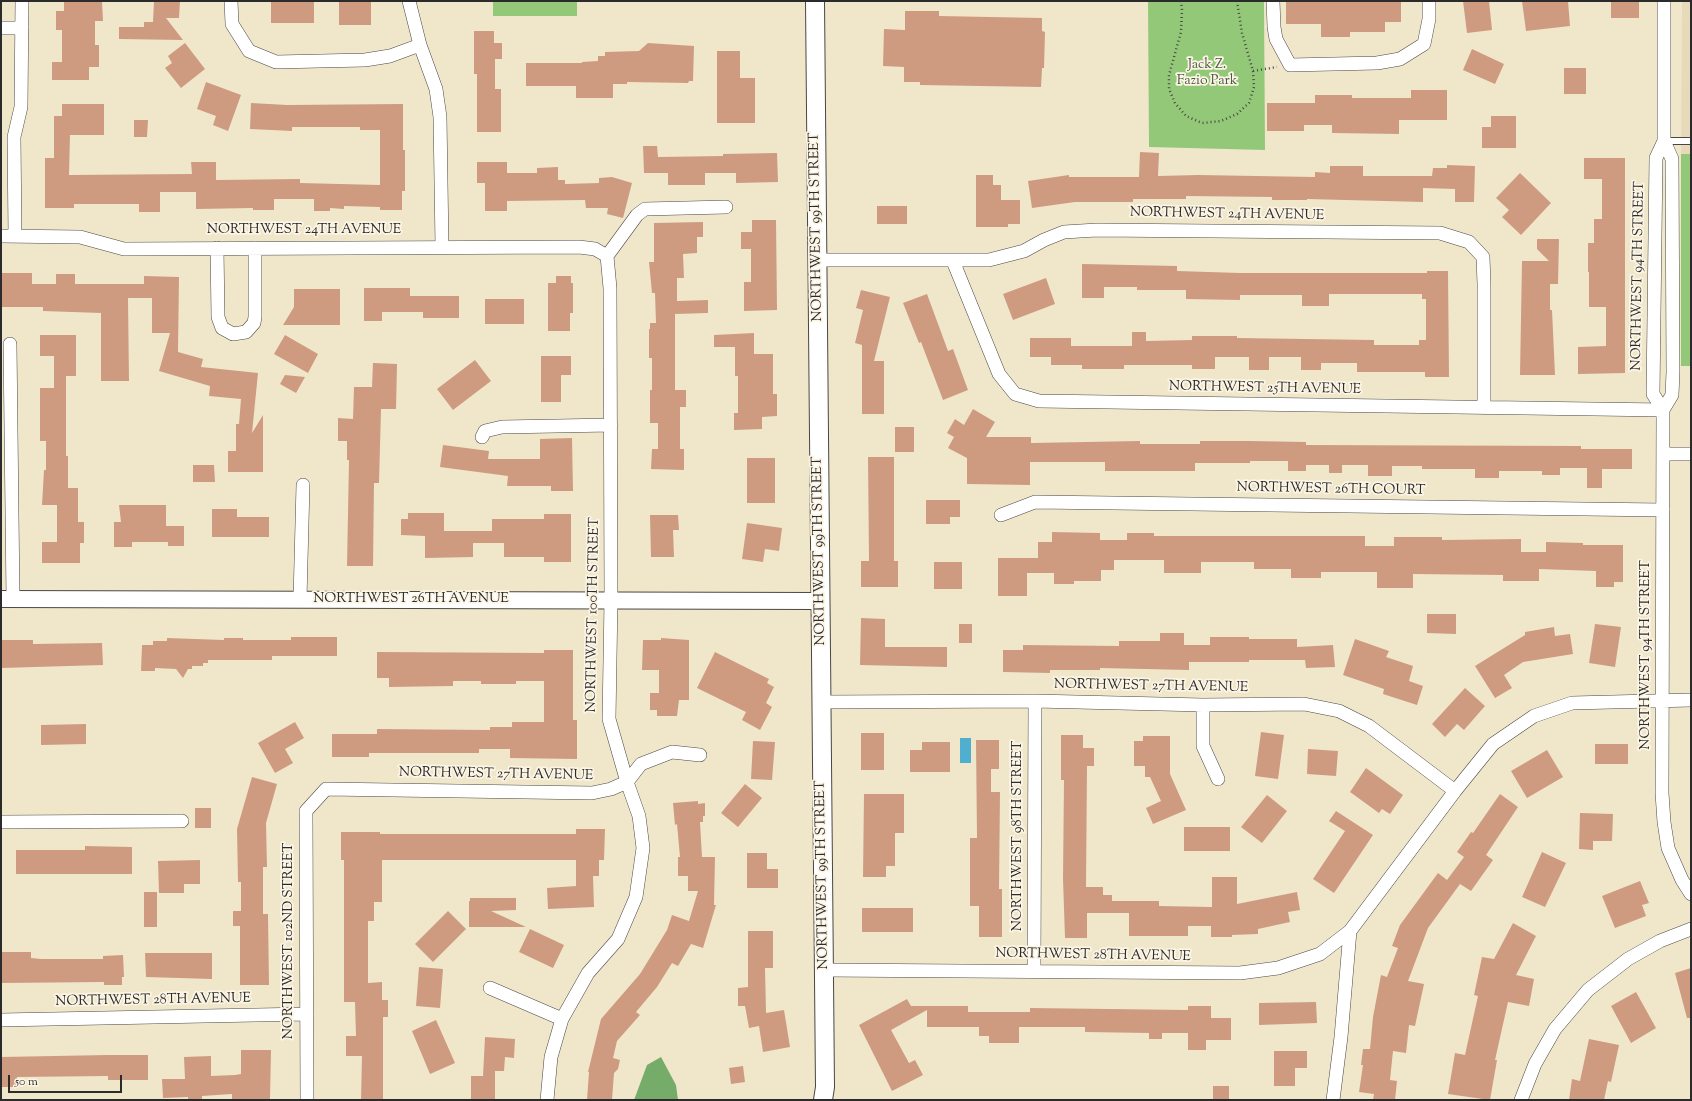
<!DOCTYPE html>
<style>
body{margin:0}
#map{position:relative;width:1692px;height:1101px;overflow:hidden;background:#f0e7cb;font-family:"Sorts Mill Goudy",serif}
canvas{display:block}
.frame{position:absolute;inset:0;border:2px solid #2b2b2b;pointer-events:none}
.scale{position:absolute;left:8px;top:1075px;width:114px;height:18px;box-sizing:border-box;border:2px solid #2b2b2b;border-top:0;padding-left:5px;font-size:12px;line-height:14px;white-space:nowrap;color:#2b2b2b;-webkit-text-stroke:3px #fcf5e5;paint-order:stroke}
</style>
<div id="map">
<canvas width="1692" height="1101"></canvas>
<div class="frame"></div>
<div class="scale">50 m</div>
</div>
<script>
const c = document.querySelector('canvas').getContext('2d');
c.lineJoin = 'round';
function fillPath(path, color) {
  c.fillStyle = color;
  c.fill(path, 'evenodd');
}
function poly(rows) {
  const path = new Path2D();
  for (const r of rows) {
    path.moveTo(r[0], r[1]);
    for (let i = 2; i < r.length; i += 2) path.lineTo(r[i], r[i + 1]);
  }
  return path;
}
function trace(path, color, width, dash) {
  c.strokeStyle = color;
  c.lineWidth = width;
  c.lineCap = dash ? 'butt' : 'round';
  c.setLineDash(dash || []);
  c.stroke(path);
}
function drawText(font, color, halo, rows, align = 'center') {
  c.font = font + ' "Sorts Mill Goudy",serif';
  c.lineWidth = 3.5;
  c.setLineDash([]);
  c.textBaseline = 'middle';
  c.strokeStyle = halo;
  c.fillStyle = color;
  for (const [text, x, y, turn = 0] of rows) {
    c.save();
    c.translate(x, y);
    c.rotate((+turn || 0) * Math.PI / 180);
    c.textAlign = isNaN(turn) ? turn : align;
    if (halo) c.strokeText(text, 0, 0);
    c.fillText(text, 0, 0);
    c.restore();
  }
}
fillPath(poly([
 [1682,1,1691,1,1691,154,1681,154]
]), '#e7daba');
fillPath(poly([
 [493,1,577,1,577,16,493,16],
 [1148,1,1264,1,1265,150,1149,147],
 [1681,154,1691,154,1691,366,1681,366]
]), '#93c879');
fillPath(poly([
 [661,1057,676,1085,678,1100,634,1100,647,1065]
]), '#76ac69');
fillPath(poly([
 [960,738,971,738,971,763,960,763]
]), '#50afcf');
fillPath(poly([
 [64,1,102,1,103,21,95,21,95,45,99,45,99,67,89,67,89,80,52,80,52,62,62,62,62,30,56,30,56,11,64,11],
 [154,1,180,1,179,18,166,18,183,40,119,39,119,27,144,27,144,22,153,22],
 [271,1,314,1,314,23,271,23],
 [339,1,371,1,371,25,339,25],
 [1286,1,1401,1,1401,22,1385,22,1385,32,1350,32,1350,37,1321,37,1321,24,1286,24],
 [1463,1,1489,1,1492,30,1467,33],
 [1522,1,1568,1,1570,26,1526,31],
 [1611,1,1639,1,1639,18,1611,18],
 [905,11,939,11,939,16,1042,18,1042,31,1045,32,1044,68,1042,68,1041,87,920,85,920,82,904,82,904,67,883,66,884,29,905,30],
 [474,31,494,31,494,43,502,43,502,59,495,59,495,89,501,89,501,132,477,132,477,74,474,74],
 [185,43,205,69,181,88,165,68,172,63,168,56],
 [648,43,694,46,693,81,689,81,688,83,627,82,627,84,613,84,613,98,576,98,576,86,526,86,526,63,582,63,582,62,598,61,598,56,605,56,605,52,639,51],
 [1472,49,1504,64,1495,84,1463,70],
 [717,51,740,51,740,78,755,78,755,123,717,123],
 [1564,68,1586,68,1586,94,1564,94],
 [206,82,241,95,228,131,213,125,216,116,197,109],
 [1411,90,1447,90,1447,120,1399,120,1399,134,1332,133,1332,125,1304,125,1304,131,1267,131,1267,103,1315,103,1315,95,1352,95,1352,98,1411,98],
 [251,103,287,105,403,104,403,150,405,150,405,191,402,191,402,210,380,210,380,207,344,206,344,209,330,208,330,211,314,211,314,199,274,199,274,210,253,210,253,208,196,209,196,192,160,192,160,212,139,212,139,204,74,204,74,208,45,208,45,158,54,158,54,116,62,116,62,104,104,104,104,135,70,135,69,175,192,174,191,162,216,162,216,180,300,179,300,183,380,185,380,130,360,130,360,127,292,127,292,131,250,129],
 [1491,116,1516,116,1516,148,1482,148,1482,127,1491,127],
 [134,120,148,120,147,137,134,137],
 [643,146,657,146,658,157,723,156,723,154,777,153,778,182,736,183,736,173,705,173,705,185,668,185,668,173,644,173],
 [1140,152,1159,153,1158,176,1198,175,1315,177,1315,172,1330,173,1330,166,1363,166,1363,176,1432,176,1433,168,1447,168,1447,165,1475,166,1474,202,1455,202,1455,189,1423,188,1423,202,1307,199,1307,200,1272,200,1272,197,1186,196,1186,199,1133,199,1133,202,1075,202,1032,208,1028,181,1069,175,1069,177,1139,177],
 [1584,158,1625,158,1625,373,1578,374,1578,347,1606,346,1606,307,1589,307,1589,272,1588,272,1588,243,1594,243,1594,219,1602,219,1602,179,1584,179],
 [477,162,507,162,507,173,537,173,537,168,558,167,558,180,565,180,565,184,599,183,599,178,612,177,632,183,623,218,607,214,608,208,586,208,585,200,507,201,507,211,485,211,485,183,477,183],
 [1520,173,1551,203,1521,235,1502,217,1509,210,1496,198],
 [976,175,993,175,993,185,1001,185,1001,200,1020,200,1020,224,1008,224,1008,227,976,227],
 [877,206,907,206,907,224,877,224],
 [752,220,776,220,777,310,744,311,744,282,751,282,751,249,741,249,741,232,752,232],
 [703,222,703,237,697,237,697,253,683,254,684,278,677,278,677,301,708,300,708,313,675,314,675,390,686,390,686,407,680,407,680,449,684,449,684,470,651,469,652,449,658,449,658,423,650,423,650,390,652,390,652,358,649,358,649,329,650,329,650,323,656,323,655,293,652,293,649,262,654,262,654,223],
 [1537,239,1559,239,1558,284,1550,284,1550,310,1552,310,1555,375,1520,375,1522,261,1549,261,1537,249],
 [1082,264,1177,266,1177,271,1240,273,1427,273,1427,271,1448,271,1449,377,1425,377,1425,372,1357,372,1357,363,1321,363,1321,370,1301,370,1301,357,1269,357,1269,370,1249,370,1249,357,1215,357,1215,369,1192,369,1192,365,1124,365,1124,369,1082,369,1082,365,1051,365,1051,357,1030,357,1030,338,1071,338,1071,346,1132,346,1132,332,1146,332,1146,341,1192,340,1192,336,1237,336,1237,338,1374,340,1374,345,1419,345,1419,340,1426,340,1426,299,1422,299,1422,294,1329,294,1329,306,1302,306,1302,295,1240,295,1240,300,1186,299,1186,290,1137,290,1137,287,1104,287,1104,298,1082,298],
 [1,273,32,273,32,284,56,284,56,274,75,274,75,284,144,284,144,276,179,277,178,352,203,359,201,367,258,373,252,433,263,415,263,472,228,472,228,451,236,451,236,424,239,424,241,399,209,396,210,386,159,371,170,333,152,333,152,298,128,298,129,381,101,381,101,313,43,311,43,307,1,307],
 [556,276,571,276,571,283,573,283,573,313,570,313,570,331,548,331,548,283,556,283],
 [1046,278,1055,304,1013,320,1003,294],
 [364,288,410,288,410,296,459,296,459,318,423,318,423,312,382,312,382,321,364,321],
 [294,289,340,289,340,325,283,325,294,307],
 [861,290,890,297,874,361,884,361,884,414,862,414,862,345,855,343,863,310,856,308],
 [927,294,948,351,953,349,968,390,943,400,921,342,919,343,903,303],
 [485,299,524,299,524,324,485,324],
 [754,333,754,354,773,354,773,394,777,394,777,416,762,417,762,429,734,430,734,413,738,413,738,376,735,376,735,347,714,347,714,335],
 [40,335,76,335,76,376,66,376,66,456,68,456,68,488,78,488,78,522,84,522,84,543,80,543,80,563,42,563,42,542,57,542,57,505,42,505,44,470,46,470,46,441,40,441,40,388,54,388,54,356,40,356],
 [285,335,318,354,308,373,274,354],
 [541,356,571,356,571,375,561,375,561,402,541,402],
 [475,360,491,381,453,410,437,389],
 [373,363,397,364,396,409,381,409,379,483,374,483,373,566,347,566,349,460,347,460,347,441,338,441,338,418,353,419,354,387,372,387],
 [285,375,305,377,296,393,280,384],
 [973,409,995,422,986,437,1031,437,1031,443,1140,441,1140,444,1200,444,1200,441,1250,441,1306,442,1306,445,1581,446,1581,449,1632,449,1632,469,1602,469,1602,488,1587,488,1587,468,1560,468,1560,475,1542,475,1542,471,1499,471,1499,478,1475,478,1475,469,1422,469,1422,466,1392,466,1392,476,1368,476,1368,465,1342,465,1342,473,1329,473,1329,465,1306,465,1306,471,1288,471,1288,461,1250,461,1250,463,1195,463,1195,471,1105,471,1105,462,1030,462,1030,485,967,484,967,458,948,448,954,437,947,433,955,419,964,425],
 [895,427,914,427,914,452,895,452],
 [572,438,573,491,551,491,551,486,507,486,508,476,440,467,443,445,489,451,488,459,540,459,540,439],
 [868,457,894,457,894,561,898,561,898,587,861,587,861,561,869,561],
 [747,458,775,458,775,503,747,503],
 [193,465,214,465,215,482,193,482],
 [926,500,960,500,960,517,950,517,950,524,926,524],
 [119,505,166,505,166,526,184,526,184,546,168,546,168,542,132,542,132,547,114,547,114,522,121,522],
 [212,509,237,509,237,517,269,517,269,537,212,537],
 [408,513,444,513,444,531,492,531,492,519,544,519,544,514,571,514,571,562,544,562,544,557,504,557,504,543,473,543,473,557,425,558,425,536,401,535,401,519,408,519],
 [650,515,678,515,679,530,673,530,674,557,651,557],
 [747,523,782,528,779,551,765,549,763,562,742,559],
 [1052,532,1100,533,1100,540,1127,540,1127,533,1154,533,1154,536,1365,536,1365,546,1394,546,1394,537,1442,537,1442,540,1521,539,1521,552,1546,552,1546,542,1583,543,1583,545,1623,545,1623,582,1614,582,1614,587,1596,587,1596,571,1539,569,1539,581,1503,581,1503,575,1413,574,1413,588,1377,588,1377,572,1321,572,1321,578,1291,578,1291,569,1254,569,1254,562,1201,562,1201,573,1164,573,1164,560,1114,560,1114,570,1101,570,1101,581,1074,581,1074,584,1054,584,1054,573,1027,573,1027,596,998,596,998,558,1038,558,1038,542,1052,542],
 [934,562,962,562,962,589,934,589],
 [1427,614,1456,614,1456,634,1427,633],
 [861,618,885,619,885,647,947,647,947,667,860,665],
 [959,624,972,624,972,643,959,643],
 [1595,624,1621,627,1615,667,1589,663],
 [1554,627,1555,636,1570,634,1573,654,1523,662,1504,675,1512,688,1495,698,1475,666,1525,635,1525,632],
 [1160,633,1184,633,1184,645,1210,645,1210,637,1249,637,1249,639,1297,639,1297,647,1333,645,1335,667,1306,668,1305,660,1249,660,1249,662,1189,662,1189,670,1100,668,1100,670,1050,670,1050,673,1003,672,1003,650,1023,650,1023,645,1119,646,1119,641,1160,641],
 [291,637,337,637,337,656,272,656,272,660,208,660,208,663,203,663,203,666,192,666,192,669,188,669,183,678,176,669,155,668,155,671,141,671,142,645,153,645,153,641,167,641,167,638,224,640,224,638,243,638,243,640,291,640],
 [661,638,689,640,689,700,679,700,677,716,657,716,657,710,650,710,650,693,659,693,659,670,642,670,643,640,661,640],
 [1355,639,1389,651,1386,657,1413,666,1409,681,1423,686,1417,705,1383,694,1384,689,1343,675],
 [1,640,33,640,33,644,102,643,103,665,1,668],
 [544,650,573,650,573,720,577,720,577,759,510,758,510,749,479,749,479,753,369,753,369,757,332,757,332,734,377,734,377,729,490,730,490,727,512,727,512,722,544,722,544,681,516,681,516,684,481,684,481,681,453,681,453,686,389,687,389,678,377,678,377,652,544,653],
 [715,652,769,679,767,683,774,687,766,703,772,707,760,730,742,720,746,712,697,688],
 [1465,688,1485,706,1464,730,1457,724,1445,737,1432,724],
 [295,722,304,738,285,749,293,763,275,773,258,743],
 [86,724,86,744,41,745,41,725],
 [1261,732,1284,735,1278,779,1255,776],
 [861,733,884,733,884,770,861,770],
 [1061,735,1083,735,1083,748,1094,748,1094,766,1087,766,1086,887,1103,887,1103,895,1112,895,1112,901,1159,901,1159,906,1212,907,1212,877,1237,877,1237,904,1297,892,1300,910,1288,912,1290,922,1258,929,1258,934,1232,935,1232,937,1211,937,1211,926,1188,926,1188,936,1129,936,1129,913,1087,913,1087,938,1065,938,1063,879,1064,780,1061,780],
 [1143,736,1170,736,1170,774,1186,810,1153,824,1146,808,1161,801,1150,777,1145,777,1145,766,1134,766,1134,741,1143,741],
 [976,740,999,740,999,769,991,769,991,792,1000,792,999,889,1002,889,1002,937,979,937,979,906,970,906,970,838,977,838],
 [753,741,775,742,772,780,751,779],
 [922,742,950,742,950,772,910,772,910,750,922,750],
 [1595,744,1628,744,1628,764,1595,764],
 [1308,749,1338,751,1336,776,1307,774],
 [1547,750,1563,777,1527,798,1511,771],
 [1366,768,1403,795,1390,814,1382,809,1379,813,1350,792],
 [252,777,277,784,266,823,267,867,263,867,263,914,268,914,269,985,240,985,240,926,233,926,233,911,241,911,241,882,238,882,237,829],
 [745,784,762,798,738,827,721,813],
 [864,794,904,794,904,833,895,833,895,866,886,866,886,877,863,877],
 [1500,794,1518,807,1486,855,1493,860,1471,891,1460,884,1428,928,1408,981,1424,984,1415,1026,1409,1025,1406,1053,1393,1051,1390,1080,1397,1081,1395,1100,1373,1100,1374,1094,1359,1092,1363,1065,1361,1065,1363,1049,1370,1049,1373,1017,1381,975,1387,977,1398,948,1392,946,1400,925,1438,873,1447,880,1464,857,1457,852,1471,832,1473,833],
 [1267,795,1287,811,1262,843,1241,827],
 [698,801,698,804,705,803,705,816,703,816,703,822,700,822,702,857,715,857,714,905,716,905,703,948,691,944,678,966,672,963,657,987,636,1012,640,1015,617,1041,613,1058,620,1060,618,1069,614,1073,612,1100,587,1100,589,1072,588,1072,601,1019,640,974,667,930,672,915,689,921,698,891,688,891,688,876,678,876,678,857,680,857,677,824,675,825,673,803],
 [195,808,211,808,211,828,195,828],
 [1336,811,1373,835,1334,893,1313,879,1345,831,1329,821],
 [1580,813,1613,814,1612,841,1593,841,1593,850,1579,849],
 [1184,827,1230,827,1230,851,1184,851],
 [576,829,605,829,604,860,599,860,599,876,593,876,594,907,548,909,547,888,576,886,576,860,382,860,382,902,374,902,374,921,368,921,368,983,382,982,382,1000,388,1000,388,1017,383,1017,383,1100,361,1100,362,1056,346,1056,346,1036,356,1036,355,1002,344,1002,344,860,341,860,341,832,380,832,380,834,576,834],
 [85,846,132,847,132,874,16,874,16,850,85,850],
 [1542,852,1566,863,1545,907,1522,897],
 [747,853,767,853,767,869,778,869,778,888,747,888],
 [200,860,200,884,184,884,184,893,159,893,158,861],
 [1640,881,1649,903,1642,905,1646,916,1615,928,1602,896],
 [144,892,157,892,157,927,144,927],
 [470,898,516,898,516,910,491,911,526,927,469,927,469,901,470,901],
 [862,908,913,908,913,932,862,932],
 [448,911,466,929,433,962,415,944],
 [1513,923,1536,936,1516,975,1534,979,1529,1006,1508,1002,1495,1060,1497,1060,1490,1100,1448,1094,1455,1053,1465,1055,1478,996,1474,995,1482,957,1494,959],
 [530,929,564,945,553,968,519,952],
 [748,931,773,931,773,968,765,968,766,1013,784,1010,790,1047,763,1052,759,1026,749,1028,745,1006,738,1006,738,988,748,987],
 [1,952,31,952,31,958,41,959,103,959,103,956,123,955,124,977,122,977,122,985,104,985,104,982,1,983],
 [145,953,212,953,212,979,146,977],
 [419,967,443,969,440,1008,416,1006],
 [1691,968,1691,1018,1687,1018,1675,973],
 [1636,992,1656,1028,1631,1043,1611,1006],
 [907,999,911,1006,968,1006,968,1012,1030,1012,1030,1008,1188,1010,1188,1006,1211,1006,1211,1018,1231,1018,1231,1040,1206,1040,1206,1050,1188,1050,1188,1033,1162,1033,1162,1039,1149,1039,1149,1033,1085,1032,1085,1027,1019,1027,1019,1043,989,1043,989,1036,979,1036,979,1027,927,1027,927,1010,891,1030,909,1063,915,1060,923,1075,892,1091,859,1025],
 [1316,1002,1317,1023,1259,1025,1259,1003],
 [436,1020,455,1063,430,1074,412,1031],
 [485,1037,515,1039,514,1058,505,1057,504,1071,495,1071,495,1100,471,1100,471,1076,483,1076],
 [1589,1039,1619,1045,1611,1082,1608,1081,1604,1100,1569,1100,1572,1079,1580,1081],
 [241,1050,271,1050,270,1100,232,1100,232,1094,202,1096,202,1100,188,1100,188,1097,163,1098,162,1079,185,1079,184,1057,211,1056,211,1076,235,1075,241,1074],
 [1274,1051,1307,1051,1307,1068,1295,1068,1295,1086,1274,1086],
 [108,1055,148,1055,148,1080,108,1080,108,1076,17,1077,17,1087,1,1087,1,1057],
 [743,1066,745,1082,731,1084,729,1068],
 [1213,1086,1229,1086,1229,1100,1213,1100]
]), '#ce9b80');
const service = poly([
 [1664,141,1691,141]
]);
const minor = poly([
 [231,1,232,24,249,51,276,62,365,60,390,56,420,45],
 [409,1,420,45,436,89,440,117,442,246],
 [1273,1,1274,27,1276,39,1290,65,1377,63,1400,59,1424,44,1429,19,1429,1],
 [1664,1,1664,141,1672,159,1673,372,1672,395,1663,410,1662,793,1664,822,1668,848,1682,880,1691,894],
 [1,28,22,28],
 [1,236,80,237,124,249,579,247,595,249,607,256],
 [15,236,14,137,21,107,22,1],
 [217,248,218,317,222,328,233,334,246,332,254,323,255,317,255,248],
 [607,256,637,215,645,209,726,207],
 [817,260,989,260,1024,251,1044,240,1064,232,1097,230,1440,233,1469,242,1483,257,1484,284,1484,408],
 [953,261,999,374,1015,394,1039,401,1663,410],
 [10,344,13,598],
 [1663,410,1653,394,1656,158,1664,141],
 [482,437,485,431,502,427,611,425],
 [1663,454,1691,454],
 [1001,515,1035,502,1663,510],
 [300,599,303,485],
 [822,702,1035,701,1203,705,1304,704,1339,711,1369,726,1455,791],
 [1203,705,1203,746,1218,779],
 [1,822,182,821],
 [824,970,1240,973,1278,968,1320,954,1350,931],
 [1034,971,1035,701],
 [490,988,562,1019,551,1057,547,1100],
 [562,1019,588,973,618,939,636,897,643,848,639,816,627,782,609,719,611,600,610,288,607,256],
 [1,1020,307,1014],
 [307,1100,306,811,326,789,592,793,611,789,627,782,641,764,672,752,700,755],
 [1333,1100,1341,1037,1350,931,1455,791,1493,744,1534,716,1572,703,1691,700],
 [1521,1100,1535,1064,1555,1029,1588,990,1628,959,1660,941,1691,929]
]);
const tertiary = poly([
 [1,599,820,601]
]);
const secondary = poly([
 [815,1,825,1087,823,1100]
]);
trace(service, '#494743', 8);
trace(minor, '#494743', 14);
trace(tertiary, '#494743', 18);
trace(secondary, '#494743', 20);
trace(poly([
 [1181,1,1182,10,1181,32,1169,75,1169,89,1175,103,1186,116,1202,123,1221,121,1237,114,1249,103,1254,87,1253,71],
 [1237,1,1242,33,1253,71,1277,67]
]), '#494743', 2.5, [1, 3]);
trace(service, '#fff', 6);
trace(minor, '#fff', 13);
trace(tertiary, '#fff', 16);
trace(secondary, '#fff', 18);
drawText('14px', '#4a5a42', '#fcf5e5', [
 ["Jack Z.",1207,66],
 ["Fazio Park",1207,82]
]);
drawText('14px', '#2b2b2b', '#fcf5e5', [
 ["NORTHWEST 24TH AVENUE",1227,215,1],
 ["NORTHWEST 99TH STREET",817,227,-91],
 ["NORTHWEST 24TH AVENUE",304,231],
 ["NORTHWEST 94TH STREET",1639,276,-89],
 ["NORTHWEST 25TH AVENUE",1265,389,1],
 ["NORTHWEST 26TH COURT",1331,490,1],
 ["NORTHWEST 99TH STREET",820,551,-91],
 ["NORTHWEST 26TH AVENUE",411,600],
 ["NORTHWEST 100TH STREET",594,615,-89],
 ["NORTHWEST 94TH STREET",1647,655,-90],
 ["NORTHWEST 27TH AVENUE",1151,687,1],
 ["NORTHWEST 27TH AVENUE",496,775,1],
 ["NORTHWEST 98TH STREET",1019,836,-90],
 ["NORTHWEST 99TH STREET",823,875,-91],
 ["NORTHWEST 102ND STREET",290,941,-90],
 ["NORTHWEST 28TH AVENUE",1093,956,1],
 ["NORTHWEST 28TH AVENUE",153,1001,-1]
]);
</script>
